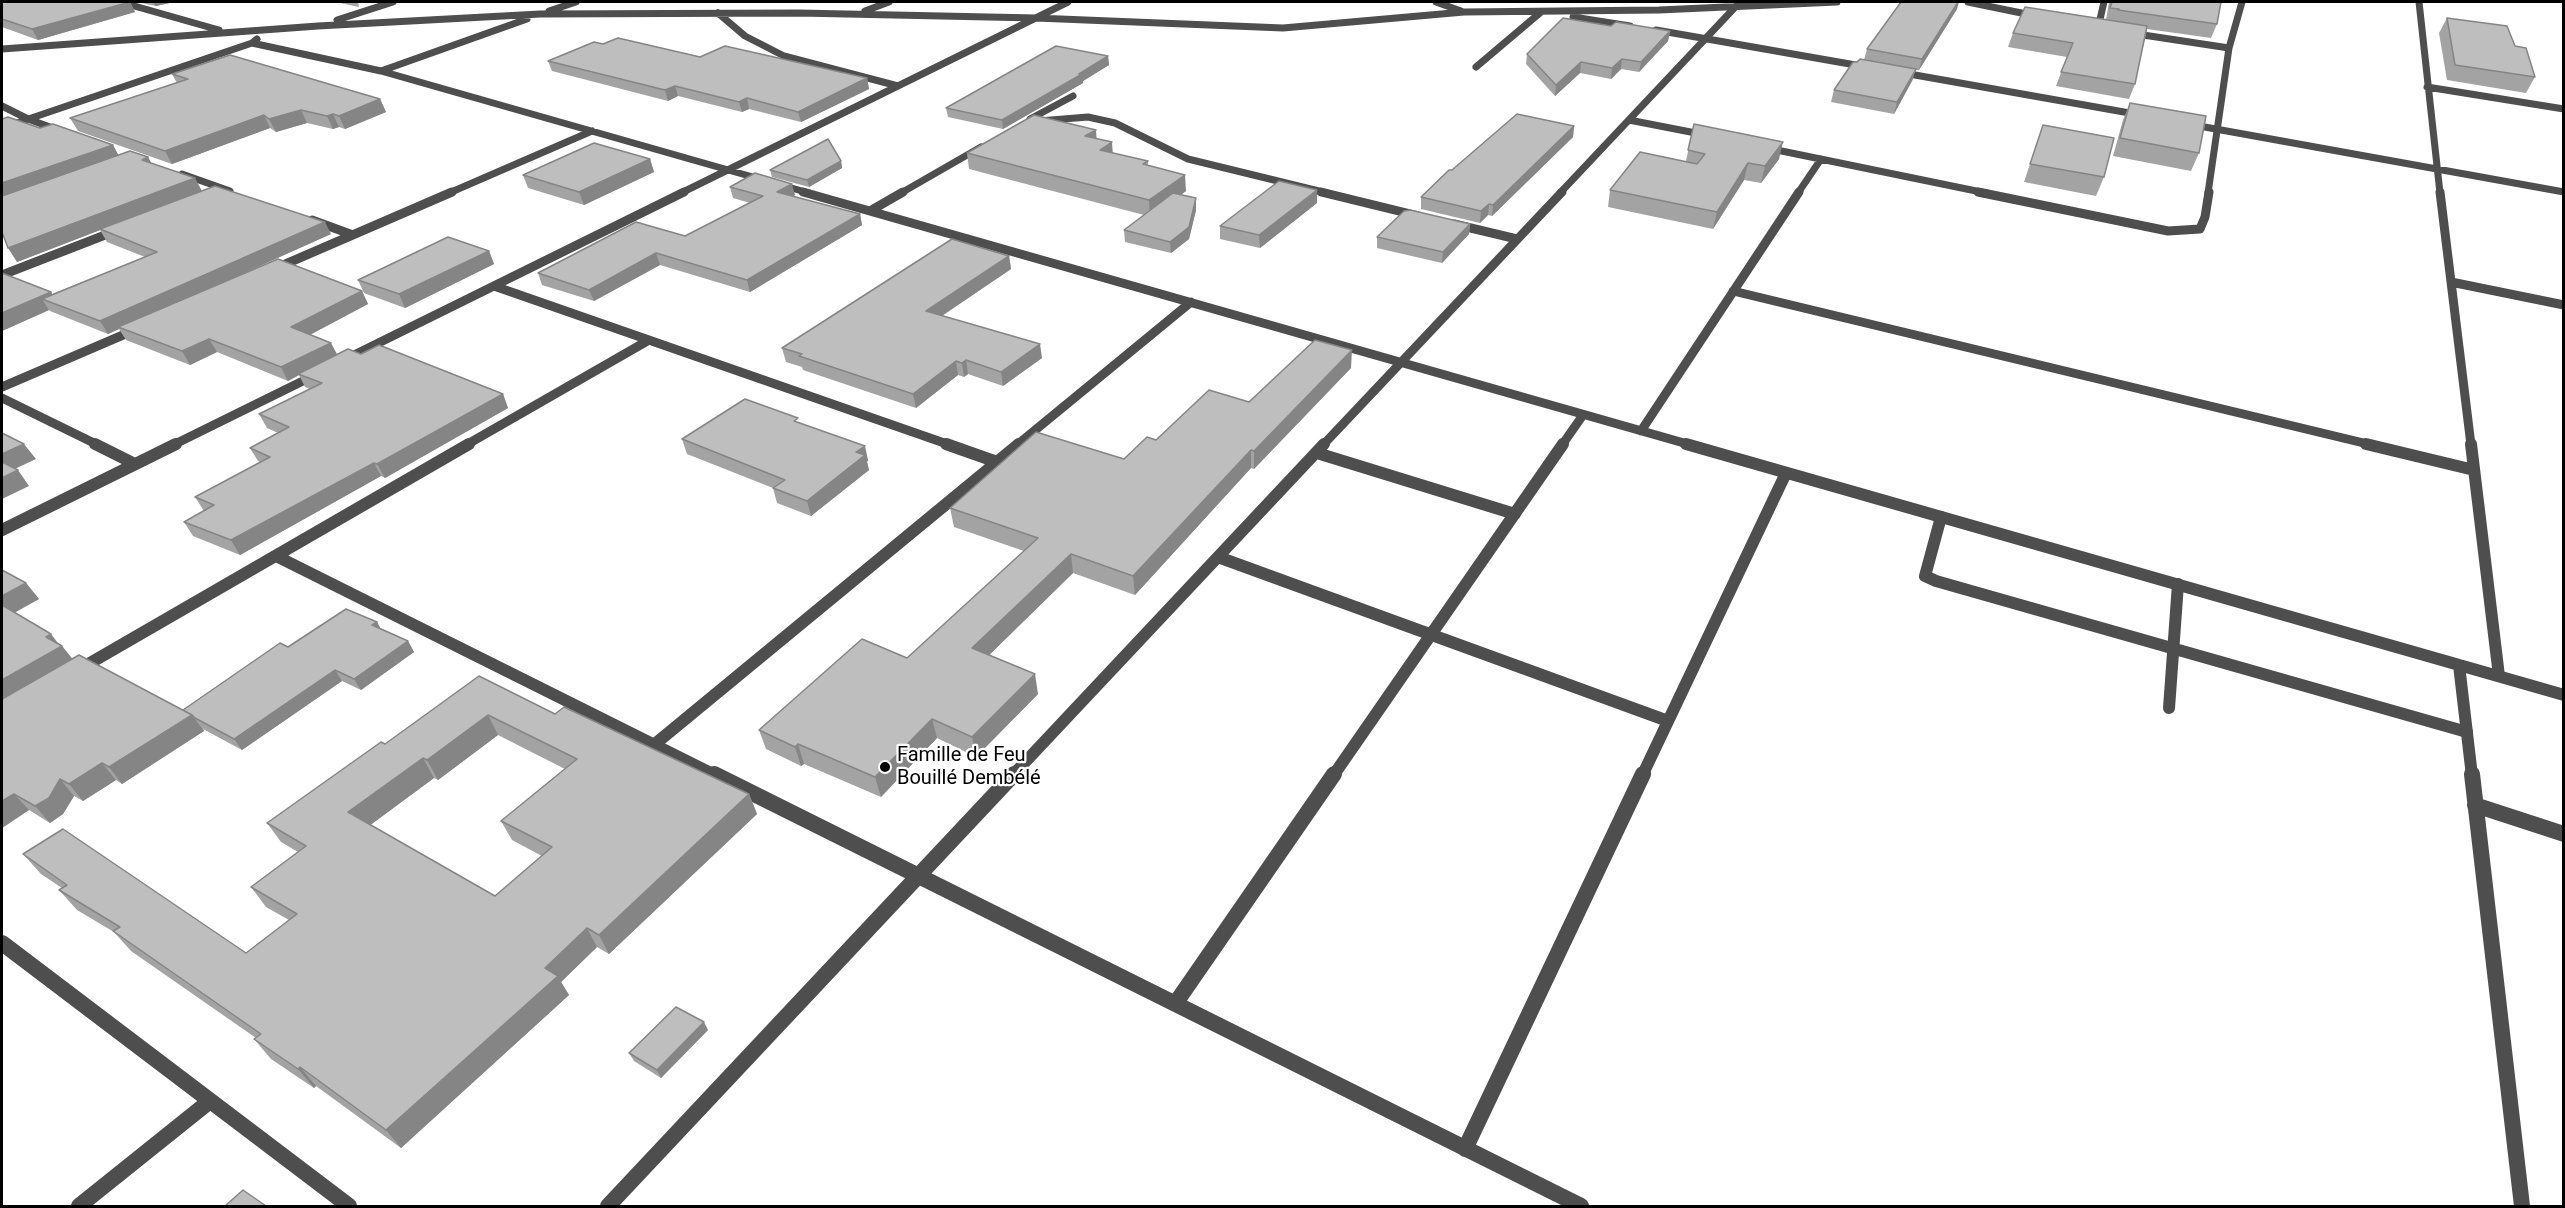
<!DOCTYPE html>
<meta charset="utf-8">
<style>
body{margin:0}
#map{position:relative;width:2565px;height:1208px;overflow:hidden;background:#fff;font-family:Roboto,sans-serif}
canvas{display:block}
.frame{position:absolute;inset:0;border:3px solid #000;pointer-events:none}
</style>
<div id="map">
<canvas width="2565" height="1208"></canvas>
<div class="frame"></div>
</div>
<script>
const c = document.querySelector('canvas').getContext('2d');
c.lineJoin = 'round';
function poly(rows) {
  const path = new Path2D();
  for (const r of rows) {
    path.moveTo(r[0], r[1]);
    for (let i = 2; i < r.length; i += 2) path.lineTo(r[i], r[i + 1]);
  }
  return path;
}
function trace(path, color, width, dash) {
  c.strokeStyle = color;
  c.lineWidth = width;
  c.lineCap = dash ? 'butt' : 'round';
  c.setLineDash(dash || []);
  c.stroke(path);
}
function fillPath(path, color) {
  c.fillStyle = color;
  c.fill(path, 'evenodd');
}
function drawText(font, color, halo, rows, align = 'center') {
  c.font = font + ' Roboto,sans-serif';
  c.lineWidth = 4.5;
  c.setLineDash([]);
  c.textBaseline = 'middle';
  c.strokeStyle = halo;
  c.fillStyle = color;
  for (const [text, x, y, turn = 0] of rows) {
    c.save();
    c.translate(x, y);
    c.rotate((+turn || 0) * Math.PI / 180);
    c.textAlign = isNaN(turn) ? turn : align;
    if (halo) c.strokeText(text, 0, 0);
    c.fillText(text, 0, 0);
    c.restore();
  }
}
trace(poly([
 [1941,517,1925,576,1936,581,2467,732],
 [2169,708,2178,584]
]), '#4e4e4e', 12);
trace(poly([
 [120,2,219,30],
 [1436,2,1461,11],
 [1968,2,2036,16],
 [2419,2,2440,193],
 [549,11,576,2],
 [865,11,889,2],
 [718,13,745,36,784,56,898,86],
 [1573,17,1630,26],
 [337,20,393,2],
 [2098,28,2104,2],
 [1656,30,1867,67],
 [2130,33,2229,48],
 [252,43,381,71,809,193],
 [2,49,318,26,540,14,799,13,1036,18,1283,28,1464,12,1659,10,1837,2],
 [1476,67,1541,12],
 [381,71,527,19],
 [1898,72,2141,115],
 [2427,87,2564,109],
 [2,106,28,119,61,131],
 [1030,119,1073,96],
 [1629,120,1706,135],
 [1039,121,1088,117,1115,123,1188,159,1327,193],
 [2188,124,2564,192],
 [2,128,252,43,257,39],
 [1767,148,1986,193],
 [182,174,230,191],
 [449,193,592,131],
 [681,193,1068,2],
 [901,193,981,147],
 [1560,193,1739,3],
 [1798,193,1821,159],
 [2208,193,2229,48,2242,2]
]), '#4e4e4e', 7);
trace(poly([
 [803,192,1691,445],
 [1321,192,1419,216],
 [1978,192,2168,231,2200,229,2205,217,2209,192],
 [2440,192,2471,445],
 [870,211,903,192],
 [312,220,353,235],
 [1454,224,1517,239],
 [274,269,452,192],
 [2,275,118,230],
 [2451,282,2564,305],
 [494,286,950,445],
 [1733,291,2372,445],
 [344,360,684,192],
 [2,387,137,329],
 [2,398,98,445],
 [1641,431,1799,192],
 [173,445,315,375],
 [466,445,649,340],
 [1017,445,1191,302],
 [1323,445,1562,192],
 [1562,445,1583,415]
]), '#4e4e4e', 9);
trace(poly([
 [95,444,135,464],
 [946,444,997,462],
 [1686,444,2564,695],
 [2366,444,2474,470],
 [2471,444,2499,676],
 [1317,453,1515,514],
 [2,530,176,444],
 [276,556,717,776],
 [1218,557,1668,721],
 [2459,665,2472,776],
 [78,670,469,444],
 [655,744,1019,444],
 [1012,776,1324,444],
 [1333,776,1563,444],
 [1642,776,1786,473]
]), '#4e4e4e', 12);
trace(poly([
 [714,774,1581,1206],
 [2472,774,2522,1206],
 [2475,805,2564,834],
 [2,943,349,1206],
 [1175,1004,1334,774],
 [1465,1149,1643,774],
 [79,1206,210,1101],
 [608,1206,1014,774]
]), '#4e4e4e', 16);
fillPath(poly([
 [2,2,130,2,135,12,38,40,2,27],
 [137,2,174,2,156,6],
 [336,2,358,2,359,7],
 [2109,2,2221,2,2217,24,2211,38,2147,29,2135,84,2129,99,2056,86,2067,57,2008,47,2013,33,2106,20],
 [1957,9,1919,70,1915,70,1912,81,1894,114,1831,102,1834,90,1864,60,1867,49],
 [2447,18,2515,46,2535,77,2526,93,2447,80,2439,33],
 [1611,26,1670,31,1668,41,1639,72,1621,69,1611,79,1580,73,1555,96,1526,64,1527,54],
 [603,44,867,78,869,89,801,122,749,109,742,112,678,96,668,101,552,71,548,61],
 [1108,56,1109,65,1083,81,1083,83,1003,129,948,117,946,108],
 [172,74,380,99,386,112,345,129,339,127,333,129,307,123,276,132,270,128,172,164,78,131,70,118,177,83],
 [2130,103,2199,153,2191,171,2113,156,2123,120],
 [2,119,113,145,118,155,148,157,151,163,201,191,331,234,224,282,362,291,368,304,310,335,337,355,361,354,503,394,508,408,385,478,381,476,240,555,193,536,184,522,204,511,195,497,260,462,258,461,250,448,278,433,267,428,259,414,310,389,305,387,299,375,288,381,217,352,190,365,126,340,119,329,108,334,50,311,49,310,2,331,2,273,51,292,52,294,145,257,107,242,100,230,17,262,2,233],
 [1694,124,1779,159,1761,183,1744,180,1713,229,1608,207,1610,190,1686,161],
 [2043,125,2104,177,2096,196,2024,182],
 [1574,126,1573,137,1492,216,1488,215,1480,223,1421,209,1421,197,1452,170],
 [1096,130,1096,139,1112,153,1148,161,1148,166,1186,191,1181,195,1196,210,1189,239,1171,253,1125,242,1124,230,1144,215,969,169,967,153],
 [650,159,654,172,584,205,528,188,523,175],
 [841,161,842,168,809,187,772,177,770,170],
 [730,187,795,195,792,196,860,214,862,225,750,292,660,265,594,301,542,285,538,273,685,236,750,203,733,198],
 [1317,203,1260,248,1220,239,1220,226],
 [1470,224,1469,234,1442,263,1377,248,1377,237],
 [489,251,494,264,405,308,364,293,358,280],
 [1009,256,1011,269,942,316,1042,358,1003,386,968,374,964,377,958,375,916,408,803,370,802,367,786,362,782,348],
 [1351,368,1254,469,1251,468,1135,595,1073,573,989,655,1038,694,976,757,937,738,881,797,804,764,801,766,766,749,759,730,907,658,1024,551,954,527,950,508,1124,459,1156,440,1249,402],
 [799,423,868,460,867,462,869,470,811,516,777,503,773,488,687,454,682,439],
 [2,570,26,583,39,599,14,612,62,646,72,659,183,710,288,647,377,622,380,628,408,641,414,652,361,690,342,681,242,750,203,729,204,731,122,784,116,780,83,801,74,796,63,814,50,823,29,810,2,828],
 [479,676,555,714,749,794,757,814,609,954,597,947,561,982,569,995,401,1148,316,1086,314,1088,271,1059,254,1039,256,1038,131,951,114,932,77,910,59,890,62,888,41,874,23,854,246,953,289,920,266,907,251,887,298,852,281,842,267,823,385,744],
 [498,735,565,769,501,821,512,840,542,856,495,896,370,825,434,778,438,780],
 [708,1030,661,1078,634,1061,629,1053]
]), '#a3a3a3');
fillPath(poly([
 [130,2,135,12,38,40,32,29],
 [153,2,174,2,156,6],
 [1958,2,1959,2,1957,9,1919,70,1922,59],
 [1670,31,1668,41,1639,72,1641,62],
 [1108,56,1109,65,1083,81,1083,83,1003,129,1002,120],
 [1622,59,1621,69,1611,79,1612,68],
 [1581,62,1580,73,1555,96,1556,85],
 [1916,69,1912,81,1894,114,1897,102],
 [867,78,869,89,801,122,798,112],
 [675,86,678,96,668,101,665,90],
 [747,98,749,109,742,112,739,102],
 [380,99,386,112,345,129,339,116],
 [301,110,307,123,276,132,269,119],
 [333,114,339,127,333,129,327,116],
 [264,115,270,128,172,164,165,151],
 [1574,126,1573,137,1492,216,1493,205],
 [1096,130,1097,145,1085,136],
 [1112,142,1113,157,1100,150],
 [1783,142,1779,159,1761,183,1765,166],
 [113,145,120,158,2,199,2,183],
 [148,157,155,170,142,160],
 [650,159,654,172,584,205,579,192],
 [841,161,842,168,809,187,807,180],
 [1748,163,1744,180,1713,229,1717,212],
 [1185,175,1186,191,1150,216,1149,200],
 [195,178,202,191,17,262,8,248],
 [792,184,795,195,780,203,777,192],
 [1317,190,1317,203,1260,248,1259,235],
 [1196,198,1196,210,1189,239,1171,253,1170,242],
 [1489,204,1488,215,1480,223,1481,211],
 [860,214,862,225,750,292,747,280],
 [325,222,331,234,121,328,118,327,119,329,108,334,100,321],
 [1470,224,1469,234,1442,263,1443,252],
 [489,251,494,264,405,308,399,294],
 [656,253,660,265,594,301,589,290],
 [1009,256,1011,269,928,325,926,311],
 [362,291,368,304,298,341,291,327],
 [51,292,59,305,42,299,49,310,2,331,2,313],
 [209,339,217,352,190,365,182,351],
 [331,343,338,356,298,374,299,375,288,381,281,367],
 [1040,344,1042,358,1003,386,1001,372],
 [1352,350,1351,368,1254,469,1254,451],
 [966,360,968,374,964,377,962,363],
 [956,361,958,375,916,408,913,394],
 [503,394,508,408,385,478,377,464],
 [24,444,36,459,6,473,2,467,2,454],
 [865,446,868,460,867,462,869,470,811,516,807,501,856,452],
 [1251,450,1251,468,1135,595,1133,576],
 [374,463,381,476,240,555,231,540],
 [18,470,29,486,2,499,2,478],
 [1071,554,1073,573,976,668,972,648],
 [26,583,39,599,7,617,2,610,2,596],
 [377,622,383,633,372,625],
 [51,634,61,647,62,646,75,662,2,705,2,680,46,637],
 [408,641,414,652,361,690,354,679],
 [335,670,342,681,242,750,234,739],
 [1035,674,1038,694,976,757,972,737],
 [192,715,204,731,122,784,109,767],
 [488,715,498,735,438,780,427,760],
 [932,719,937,738,881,797,875,777],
 [798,744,804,764,801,766,795,747],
 [423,758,434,778,361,832,348,812],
 [102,763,116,780,83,801,69,784],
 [60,779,74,796,63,814,50,823,35,806],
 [14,794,29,810,2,828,2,801],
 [749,794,757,814,609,954,599,935],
 [587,928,597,947,561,982,569,995,401,1148,386,1130,545,968],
 [704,1022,708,1030,661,1078,657,1070],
 [300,1067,316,1086,314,1088,298,1069]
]), '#858585');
const building = poly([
 [2,2,130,2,32,29,2,19,2,2],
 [1901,2,1958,2,1922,59,1867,49,1901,2],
 [2112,2,2221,2,2217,24,2118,10,2119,9,2110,8,2112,2],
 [2025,7,2147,26,2135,84,2061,72,2073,43,2013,33,2025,7],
 [1563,18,1611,26,1616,22,1670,31,1641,62,1622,59,1612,68,1581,62,1556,85,1527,54,1563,18],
 [2447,18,2507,26,2515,46,2526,48,2535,77,2455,65,2447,18],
 [618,38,700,57,725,46,867,78,798,112,747,98,739,102,675,86,665,90,548,61,594,42,603,44,618,38],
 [1056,46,1108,56,1079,74,1082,74,1002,120,946,108,1056,46],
 [230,55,380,99,339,116,333,114,327,116,301,110,269,119,264,115,165,151,70,118,188,79,172,74,230,55],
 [1860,59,1916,69,1897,102,1834,90,1853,62,1857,62,1860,59],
 [2130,103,2206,116,2199,153,2120,138,2130,103],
 [1517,114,1574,126,1493,205,1489,204,1481,211,1421,197,1449,170,1452,170,1517,114],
 [1034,115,1096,130,1085,136,1112,142,1100,150,1148,161,1143,164,1185,175,1149,200,967,153,1034,115],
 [8,117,40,128,53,124,113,145,2,183,2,119,8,117],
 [1694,124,1783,142,1765,166,1748,163,1717,212,1610,190,1640,152,1697,164,1705,154,1688,150,1694,124],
 [2043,125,2114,138,2104,177,2030,164,2043,125],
 [828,139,841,161,807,180,770,170,828,139],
 [594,143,650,159,579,192,523,175,594,143],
 [130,151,148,157,142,160,195,178,8,248,2,232,2,196,130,151],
 [755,173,792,184,777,192,860,214,747,280,656,253,589,290,538,273,636,222,685,236,763,196,730,187,755,173],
 [1279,181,1317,190,1259,235,1220,226,1279,181],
 [215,186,325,222,100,321,42,299,157,252,100,229,215,186],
 [1173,193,1196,198,1189,227,1170,242,1124,230,1173,193],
 [1410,210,1470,224,1443,252,1377,237,1404,211,1410,210],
 [448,237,489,251,399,294,358,280,448,237],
 [952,239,1009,256,926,311,1040,344,1001,372,966,360,962,363,956,361,913,394,799,356,802,354,782,348,952,239],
 [278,259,362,291,291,327,331,343,281,367,209,339,182,351,118,327,278,259],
 [2,273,51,292,2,313,2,273],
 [1315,340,1352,350,1254,451,1251,450,1133,576,1071,554,972,648,1035,674,972,737,932,719,875,777,798,744,795,747,759,730,862,639,907,658,1038,538,950,508,1036,432,1124,459,1147,437,1156,440,1209,390,1249,402,1315,340],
 [379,345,503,394,377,464,374,463,231,540,184,522,214,505,195,497,270,457,250,448,289,427,259,414,322,383,298,374,348,349,361,354,379,345],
 [745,399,798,418,794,421,865,446,856,452,865,455,807,501,773,488,785,480,682,439,745,399],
 [2,433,24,444,2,454,2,433],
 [2,462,18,470,2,478,2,462],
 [2,570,26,583,2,596,2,570],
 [2,605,51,634,46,637,62,646,2,680,2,605],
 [346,609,377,622,372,625,408,641,354,679,335,670,234,739,195,718,192,715,183,710,280,643,288,647,346,609],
 [79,655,192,715,109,767,102,763,69,784,60,779,49,798,35,806,14,794,2,801,2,699,79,655],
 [479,676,555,714,564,707,749,794,599,935,587,928,545,968,558,976,386,1130,300,1067,298,1069,254,1039,261,1034,113,931,120,927,59,890,67,885,23,854,63,829,246,953,297,914,251,887,306,846,267,823,381,742,385,744,479,676],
 [488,715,577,759,501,821,552,847,495,896,348,812,423,758,427,760,488,715],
 [676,1007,704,1022,657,1070,629,1053,676,1007],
 [243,1190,266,1206,225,1206,243,1190]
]);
fillPath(building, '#bebebe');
trace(building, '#858585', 1.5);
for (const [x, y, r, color] of [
 [885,767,6,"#000"]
]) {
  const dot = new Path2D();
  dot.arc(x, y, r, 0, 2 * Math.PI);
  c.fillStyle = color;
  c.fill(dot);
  trace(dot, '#fff', 2);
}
drawText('20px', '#000', '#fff', [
 ["Famille de Feu",897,756],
 ["Bouillé Dembélé",897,779]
], 'left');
</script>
